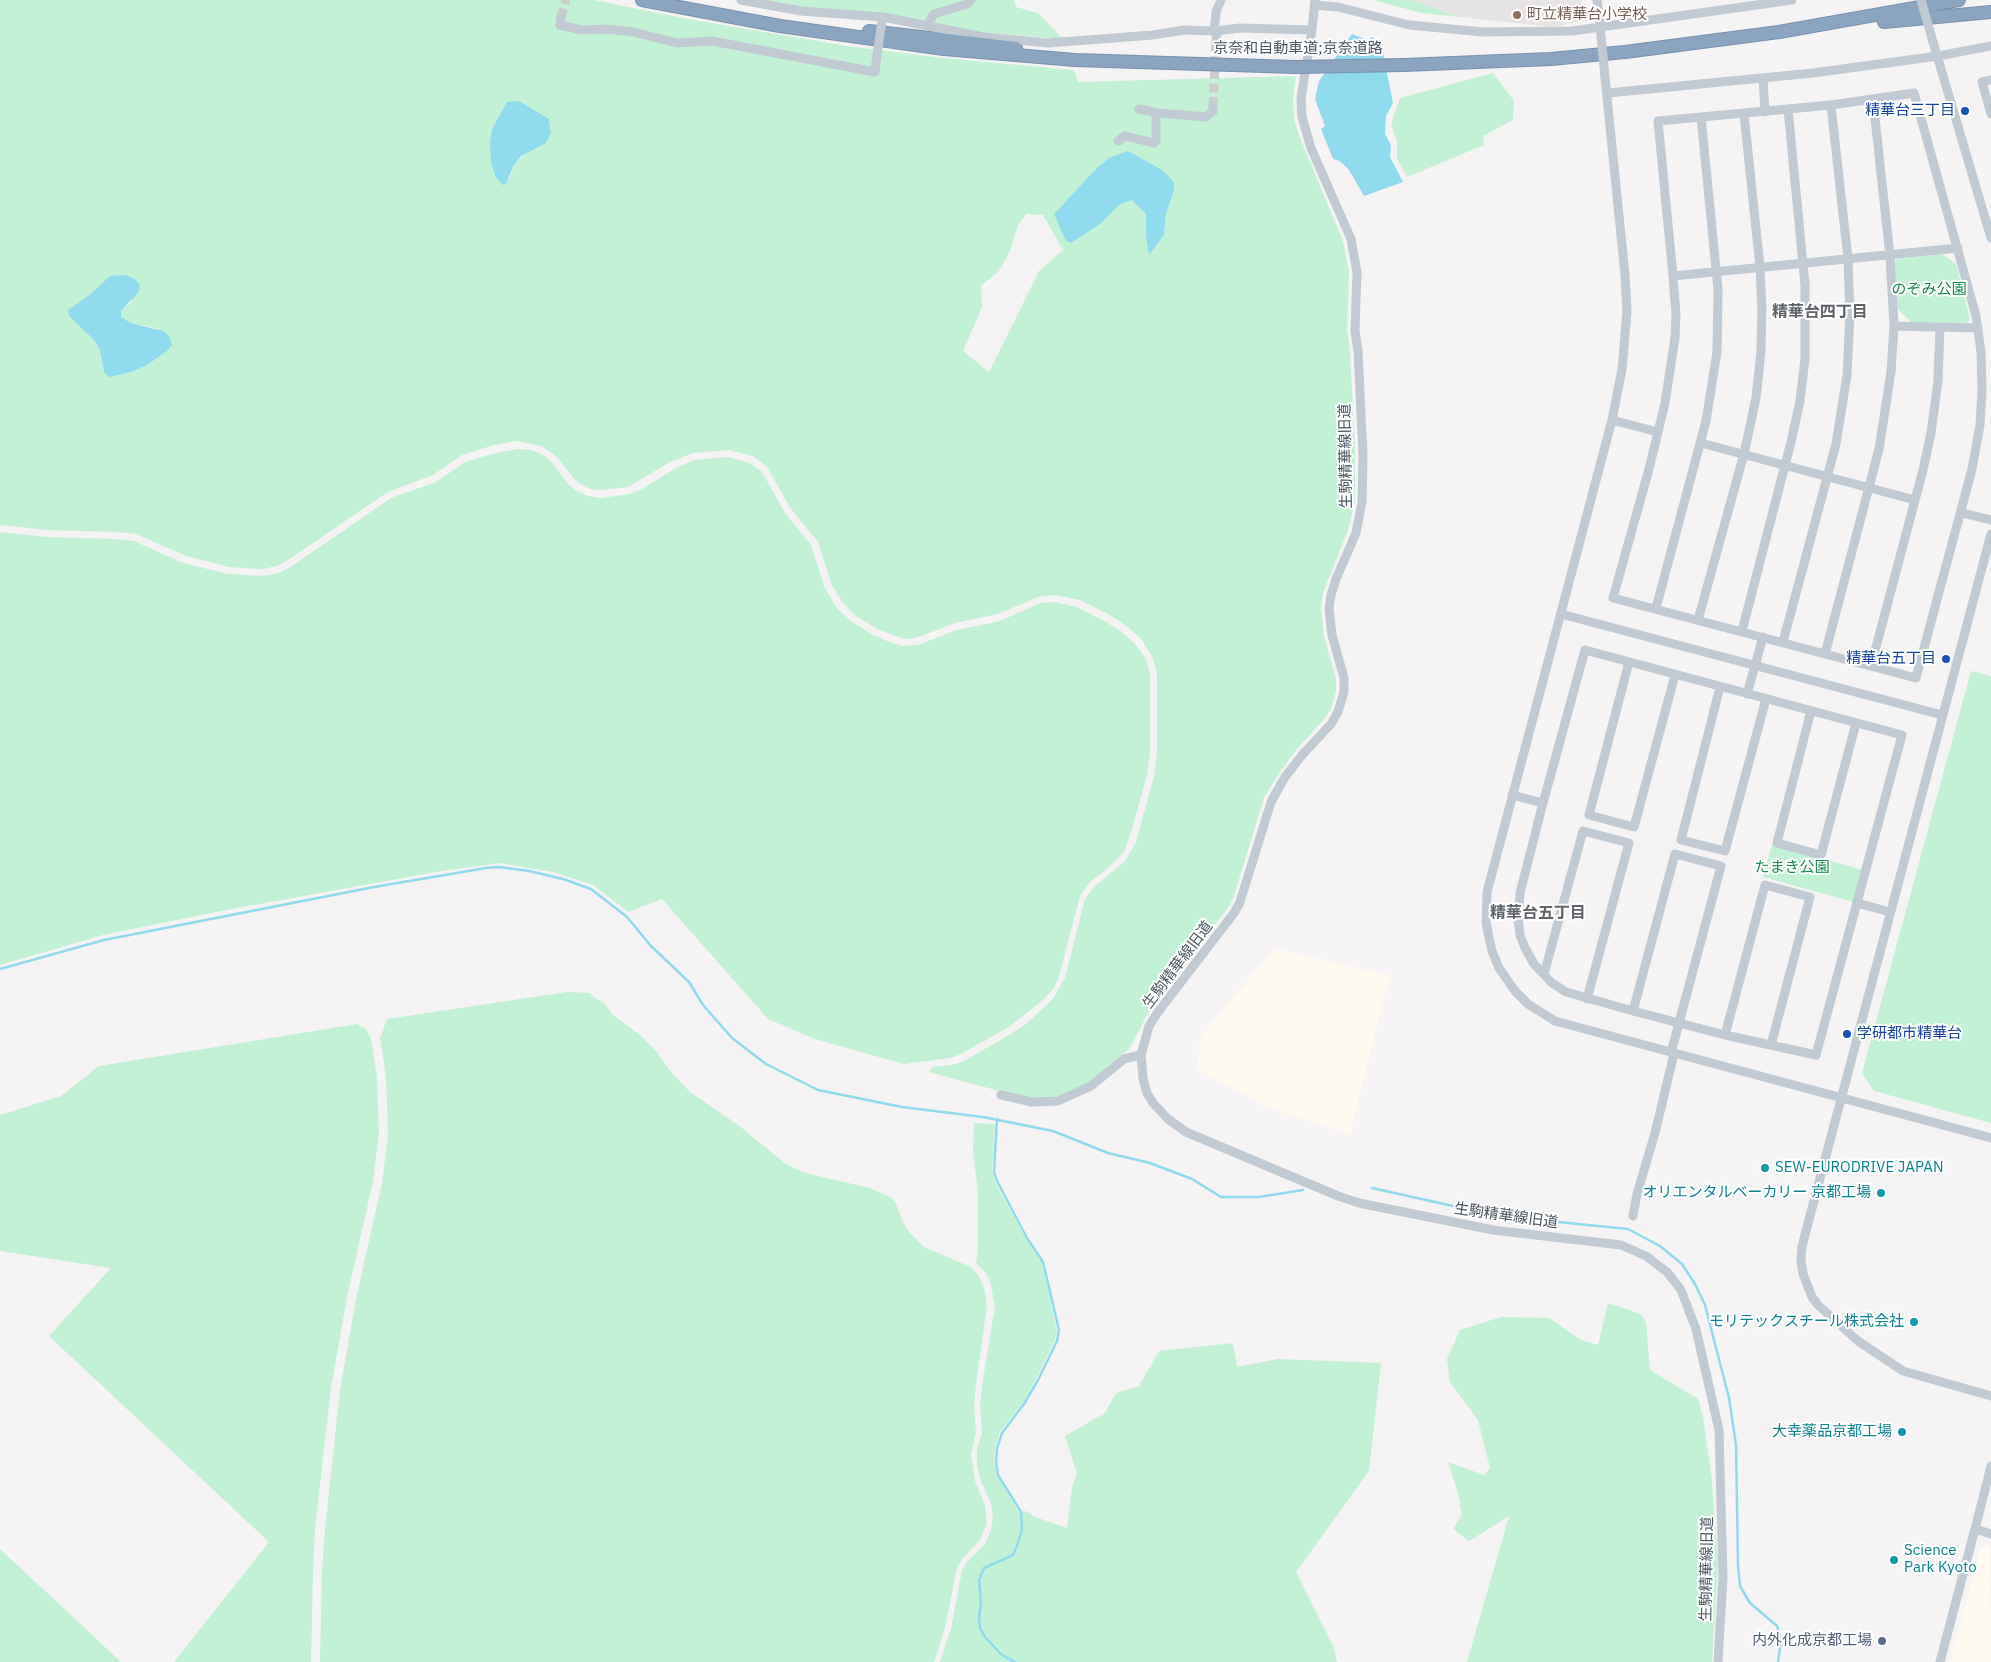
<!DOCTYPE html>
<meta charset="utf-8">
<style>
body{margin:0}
canvas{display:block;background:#f5f3f3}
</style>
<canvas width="1991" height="1662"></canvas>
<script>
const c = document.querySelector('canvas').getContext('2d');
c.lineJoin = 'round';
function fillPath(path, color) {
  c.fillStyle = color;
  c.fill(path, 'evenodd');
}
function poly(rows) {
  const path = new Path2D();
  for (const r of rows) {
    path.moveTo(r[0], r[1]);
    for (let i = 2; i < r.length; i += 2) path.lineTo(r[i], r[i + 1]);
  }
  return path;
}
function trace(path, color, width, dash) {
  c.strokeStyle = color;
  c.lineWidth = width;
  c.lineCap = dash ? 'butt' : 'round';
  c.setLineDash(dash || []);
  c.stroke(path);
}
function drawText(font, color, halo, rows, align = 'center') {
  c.font = font + ' "IBM Plex Sans","Noto Sans JP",sans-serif';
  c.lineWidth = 4;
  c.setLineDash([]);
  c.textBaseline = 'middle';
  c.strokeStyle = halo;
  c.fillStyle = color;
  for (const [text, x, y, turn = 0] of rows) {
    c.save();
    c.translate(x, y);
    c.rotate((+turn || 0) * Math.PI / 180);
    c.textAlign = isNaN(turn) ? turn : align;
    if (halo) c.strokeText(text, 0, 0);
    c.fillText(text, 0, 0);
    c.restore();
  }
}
fillPath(poly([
 [1275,948,1390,976,1350,1134,1266,1107,1198,1069,1200,1037],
 [1990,1544,1991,1662,1950,1662,1980,1549]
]), '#fdf9ef');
fillPath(poly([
 [1411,0,1582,0,1582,13,1577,22,1553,27,1459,17]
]), '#e6e4e5');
fillPath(poly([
 [0,0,594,0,688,19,847,46,943,58,1074,70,1078,82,1296,76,1293,98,1294,118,1298,133,1343,241,1349,273,1347,331,1350,351,1355,448,1355,502,1348,530,1323,593,1321,609,1324,637,1336,679,1336,691,1331,709,1324,719,1297,749,1279,773,1264,798,1233,899,1228,908,1151,1008,1129,1049,1087,1084,1069,1093,1045,1099,1025,1098,929,1072,932,1067,952,1065,964,1061,1011,1034,1027,1023,1053,999,1065,978,1085,899,1094,887,1125,861,1136,842,1154,776,1157,753,1157,673,1152,656,1141,639,1128,627,1110,615,1080,600,1055,595,1038,597,998,614,955,623,916,638,904,639,877,629,856,616,842,602,831,583,818,542,791,509,767,467,753,456,729,450,693,453,670,462,628,487,600,490,590,489,579,483,574,479,557,457,541,446,517,441,494,445,462,455,433,475,388,492,288,560,277,566,262,569,229,567,186,556,136,534,117,532,47,530,0,525],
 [507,102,549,119,551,129,546,143,527,152,517,161,506,184,490,142,492,129],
 [1096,169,1174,191,1166,214,1164,235,1149,254,1146,236,1146,214,1133,200,1119,205,1100,224],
 [1026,214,1043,215,1063,250,1039,271,989,372,963,351,982,307,981,286,999,271,1010,251,1018,225],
 [125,275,131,303,121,311,121,317,131,323,156,328,171,347,147,365,104,372,100,351,96,342,69,316,68,310,92,293,110,277],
 [761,0,1014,0,1016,7,1038,13,1063,39,985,33,883,13,802,7],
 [1373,0,1411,0,1459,17,1422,13],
 [1493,73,1514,101,1513,120,1483,136,1484,145,1407,177,1397,159,1397,140,1391,125,1400,98],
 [1942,254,1956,264,1970,319,1966,324,1912,323,1897,308,1895,262,1897,259],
 [518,449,532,450,543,455,552,462,568,484,575,490,588,496,600,498,630,494,642,489,674,469,694,460,728,457,750,463,762,472,785,513,811,545,824,586,836,607,852,622,873,635,892,643,903,646,918,645,957,630,1000,621,1040,603,1055,602,1077,607,1106,622,1123,633,1135,644,1146,659,1150,673,1150,753,1147,775,1131,833,1124,852,1107,869,1090,882,1080,896,1059,976,1054,988,1043,1000,1009,1027,961,1054,950,1058,904,1064,815,1039,768,1019,662,899,628,912,593,885,553,872,500,863,441,871,221,911,103,935,0,965,0,532,46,537,116,539,134,541,183,563,228,574,263,576,279,573,292,566,391,498,436,482,465,462,496,453],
 [1971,671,1991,676,1991,1123,1874,1091,1862,1073],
 [1772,845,1863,870,1854,902,1763,877],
 [567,992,590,993,593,997,603,1002,614,1016,640,1035,655,1050,672,1073,690,1092,738,1125,786,1164,805,1173,870,1188,892,1198,896,1204,903,1222,909,1232,924,1247,971,1267,979,1276,985,1292,987,1306,976,1385,974,1405,976,1432,971,1455,975,1481,985,1505,987,1523,980,1540,963,1558,957,1568,945,1628,934,1662,320,1662,322,1571,325,1529,340,1390,356,1299,382,1183,388,1135,386,1076,380,1038,387,1019],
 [357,1024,366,1029,371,1039,377,1077,379,1134,373,1181,347,1297,331,1388,315,1529,313,1571,311,1662,174,1662,269,1542,49,1336,111,1268,0,1251,0,1115,61,1096,99,1066],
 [974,1123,995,1124,992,1172,995,1182,1026,1239,1042,1263,1057,1331,1055,1340,1036,1379,1023,1403,1000,1432,995,1447,994,1462,997,1475,1019,1513,1026,1511,1035,1517,1067,1528,1072,1487,1077,1474,1065,1436,1105,1413,1116,1393,1139,1386,1159,1351,1233,1343,1237,1367,1278,1359,1381,1363,1369,1471,1296,1572,1334,1648,1337,1662,940,1662,951,1629,962,1570,967,1562,985,1544,991,1530,993,1517,991,1503,980,1479,977,1463,977,1448,982,1433,980,1405,982,1386,995,1306,990,1281,986,1273,976,1263,978,1252,978,1192,973,1152],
 [1608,1303,1641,1314,1646,1323,1650,1370,1698,1399,1703,1417,1712,1481,1718,1565,1712,1662,1467,1662,1509,1516,1469,1541,1453,1529,1462,1515,1458,1493,1448,1462,1484,1475,1490,1468,1478,1420,1450,1382,1447,1359,1460,1330,1501,1317,1549,1318,1581,1340,1598,1345],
 [0,1549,58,1603,121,1662,0,1662]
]), '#c3f1d5');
fillPath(poly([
 [1352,34,1368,40,1373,37,1383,53,1393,103,1386,116,1385,134,1391,145,1390,157,1403,182,1364,196,1349,170,1340,161,1333,159,1321,129,1325,126,1315,99,1319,81],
 [519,101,549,119,551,133,546,143,521,156,513,167,506,184,503,185,496,178,491,163,490,142,492,129,507,102],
 [1128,151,1162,170,1174,182,1174,191,1166,214,1164,235,1149,255,1146,236,1146,214,1132,200,1119,205,1100,224,1071,243,1066,241,1054,214,1096,169,1109,158],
 [125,275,135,279,140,285,138,293,121,311,121,317,131,323,163,331,169,336,172,345,167,351,147,365,131,372,109,377,104,372,100,351,96,342,69,316,68,310,92,293,110,276]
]), '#90daee');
trace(poly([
 [0,969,104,940,374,887,486,868,499,867,529,871,563,879,591,889,627,917,651,946,689,982,703,1005,732,1038,766,1064,818,1090,902,1107,983,1117,1053,1131,1108,1153,1150,1163,1192,1179,1221,1197,1259,1197,1303,1190],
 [997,1119,994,1172,997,1181,1027,1238,1043,1262,1059,1330,1057,1341,1038,1380,1024,1404,1002,1433,997,1448,996,1462,998,1475,1021,1512,1022,1529,1018,1543,1013,1555,984,1568,979,1580,981,1602,979,1617,980,1628,985,1637,1002,1655,1015,1662],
 [1372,1188,1498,1216,1628,1229,1660,1246,1682,1264,1695,1284,1705,1305,1729,1398,1736,1445,1738,1565,1740,1586,1750,1603,1777,1626,1781,1640,1778,1662]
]), '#90daee', 2.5);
trace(poly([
 [561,17,566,0],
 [1213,106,1216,41]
]), '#caccce', 9, [9, 4.5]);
const highway = poly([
 [642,0,780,26,944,49,1075,60,1295,67],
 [1884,22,1991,12],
 [869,31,1016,48],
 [1404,65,1551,59,1625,52,1779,32,1959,0]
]);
trace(highway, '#7690ad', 14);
trace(poly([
 [741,0,801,11,883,17,984,37,1048,43,1153,35,1184,30,1214,31,1240,28,1312,30],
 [1315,0,1312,30,1301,98,1302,117,1311,148,1351,239,1357,272,1355,331,1358,351,1363,455,1362,502,1356,533,1336,579,1331,595,1329,609,1332,635,1344,678,1344,692,1338,712,1331,724,1303,754,1285,777,1271,802,1240,902,1234,913,1158,1012,1149,1026,1141,1055,1143,1079,1147,1093,1153,1103,1168,1119,1186,1132,1338,1196,1359,1203,1493,1230,1621,1245,1646,1256,1667,1272,1681,1290,1696,1329,1719,1430,1723,1577,1718,1662],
 [1597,0,1599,15],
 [1315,5,1338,7,1409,25,1483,32,1572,31,1792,0],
 [561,17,560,25,581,30,606,29,633,32,677,43,712,41,875,72,875,69],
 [927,25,934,14,967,4,971,0],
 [1214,31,1216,12,1221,0],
 [1216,41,1217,30],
 [1933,42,1991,238],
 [1605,77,1625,275,1627,312,1622,369,1612,420,1487,892,1486,923,1492,951,1499,968,1515,991,1528,1004,1555,1021,1991,1138],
 [1763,78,1765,112],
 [1991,80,1982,82,1991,114],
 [1608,93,1813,73,1938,56,1991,46],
 [1914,93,1976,316,1981,352,1982,391,1980,425,1972,469,1916,678,1613,598,1649,469,1665,403,1675,338,1676,314,1673,276,1658,121,1831,105,1914,93],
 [1139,109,1158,113],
 [1118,141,1125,136,1154,143,1156,141,1156,116,1158,113,1206,117,1213,111,1213,106],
 [1673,276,1958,248],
 [1894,326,1978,328],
 [1612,420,1658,432],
 [1701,443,1915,500],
 [1962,513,1991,520],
 [1991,534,1806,1231,1802,1247,1801,1260,1803,1274,1812,1297,1818,1305,1858,1341,1903,1371,1991,1396],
 [1656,608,1706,421,1717,352,1718,289,1701,117],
 [1561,614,1942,715],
 [1698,620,1744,454,1756,398,1761,351,1762,309,1760,267,1744,114],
 [1742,631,1791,442,1800,401,1805,359,1805,285,1788,109],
 [1783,642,1836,444,1847,375,1850,315,1848,259,1831,105],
 [1825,654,1879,449,1891,372,1894,326,1890,256,1873,100],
 [1629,662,1589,815,1634,827,1675,675],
 [1871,666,1923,470,1931,433,1938,381,1940,327],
 [1720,687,1681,840,1725,851,1766,699],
 [1747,694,1763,637],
 [1811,711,1777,843,1821,855,1856,723],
 [1512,795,1543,803,1585,650,1902,735,1816,1055,1725,1035,1633,1011,1566,992,1552,983,1534,964,1525,948,1520,935,1518,918,1520,893,1543,803],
 [1857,903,1890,912],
 [1544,974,1583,831,1629,843,1587,999],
 [1633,1011,1675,854,1721,866,1671,1053],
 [1725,1035,1765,885,1810,897,1771,1045],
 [1001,1095,1032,1102,1058,1101,1091,1086,1124,1059,1141,1055],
 [1633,1216,1637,1194,1655,1133,1674,1054],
 [1975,1529,1991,1466],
 [1940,1662,1975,1529,1991,1534]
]), '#c1cad2', 9);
trace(highway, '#8ba5c1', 12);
const highwayBridge = poly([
 [1295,67,1404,65]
]);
trace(highwayBridge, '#7690ad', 14, []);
trace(poly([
 [1921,0,1933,42],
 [1599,15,1605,77],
 [875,69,882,21]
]), '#c1cad2', 9);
trace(highwayBridge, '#8ba5c1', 12);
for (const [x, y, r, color] of [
 [1517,15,5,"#8d6e63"],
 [1965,111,5,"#1a4fb4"],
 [1946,659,5,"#1a4fb4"],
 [1847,1034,5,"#1a4fb4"],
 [1765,1168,5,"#0f9aa8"],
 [1881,1193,5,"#0f9aa8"],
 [1914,1322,5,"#0f9aa8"],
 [1902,1432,5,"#0f9aa8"],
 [1894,1560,5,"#0f9aa8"],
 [1882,1641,5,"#5c6f8a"]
]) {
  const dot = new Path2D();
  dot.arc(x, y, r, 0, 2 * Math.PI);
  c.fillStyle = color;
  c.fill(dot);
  trace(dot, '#fff', 2);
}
drawText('15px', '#785e54', '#fff', [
 ["町立精華台小学校",1527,15]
], 'left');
drawText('15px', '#4a5661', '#fff', [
 ["京奈和自動車道;京奈道路",1298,49],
 ["生駒精華線旧道",1346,456,-91],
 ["生駒精華線旧道",1178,965,-53],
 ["生駒精華線旧道",1506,1216,8],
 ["生駒精華線旧道",1707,1569,-89]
]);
drawText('15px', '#164399', '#fff', [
 ["精華台三丁目",1955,111],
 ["精華台五丁目",1936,659],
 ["学研都市精華台",1857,1034,"left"]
], 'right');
drawText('15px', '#17864f', '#fff', [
 ["のぞみ公園",1929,290],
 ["たまき公園",1792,868]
]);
drawText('15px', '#0d838f', '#fff', [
 ["SEW-EURODRIVE JAPAN",1775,1168,"left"],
 ["オリエンタルベーカリー 京都工場",1871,1193],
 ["モリテックスチール株式会社",1904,1322],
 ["大幸薬品京都工場",1892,1432],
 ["Science",1904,1551,"left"],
 ["Park Kyoto",1904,1568,"left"]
], 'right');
drawText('15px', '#4e5e75', '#fff', [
 ["内外化成京都工場",1872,1641]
], 'right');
drawText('bold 16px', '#5f6368', '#fff', [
 ["精華台四丁目",1820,312],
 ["精華台五丁目",1538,913]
]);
</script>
